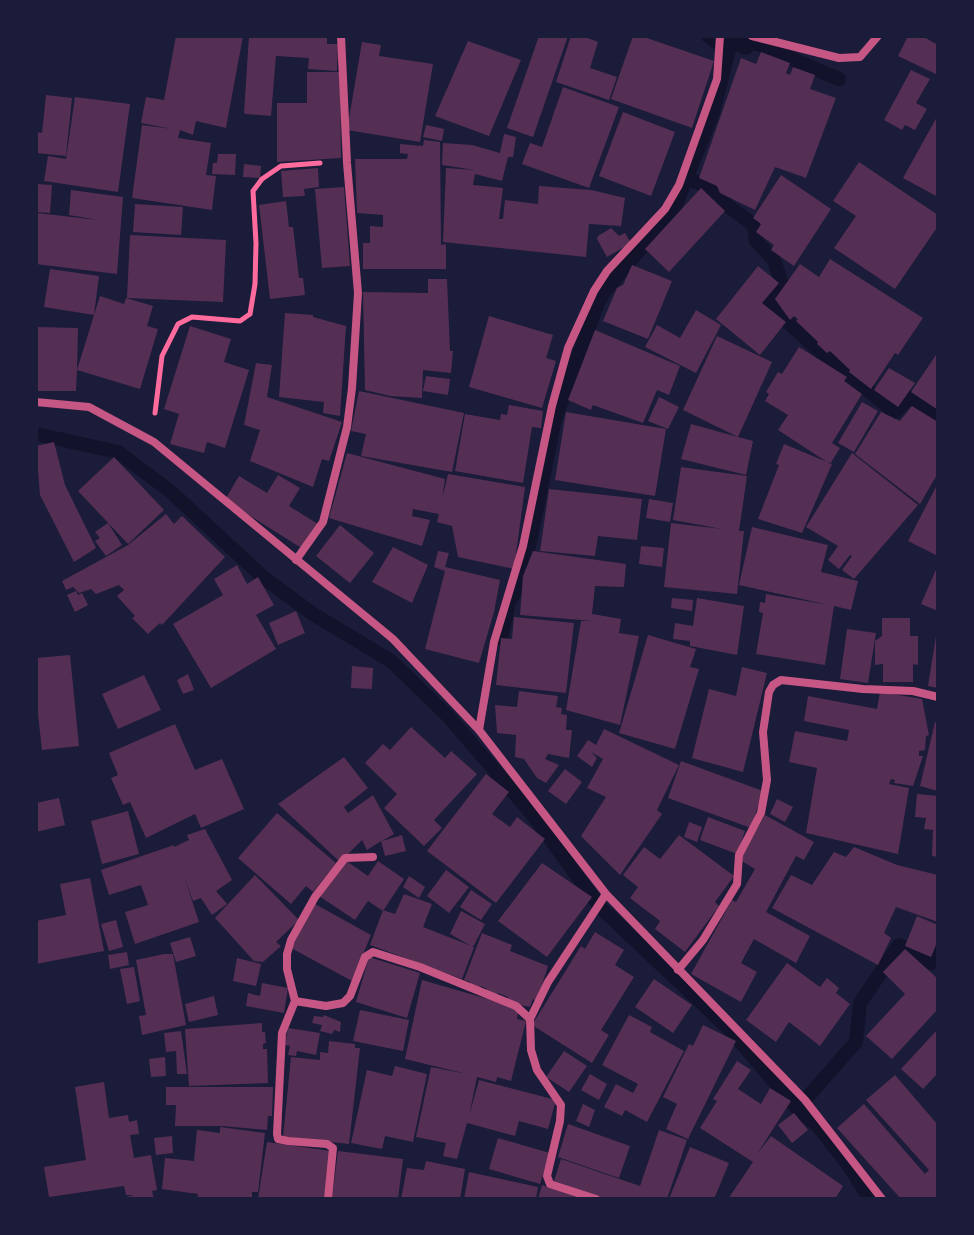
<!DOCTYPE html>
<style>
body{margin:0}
#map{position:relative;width:974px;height:1235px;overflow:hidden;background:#1b1b3a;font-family:"Titillium Web",sans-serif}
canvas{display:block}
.frame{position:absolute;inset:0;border:38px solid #1b1b3a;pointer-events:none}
</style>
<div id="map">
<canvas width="974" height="1235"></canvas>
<div class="frame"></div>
</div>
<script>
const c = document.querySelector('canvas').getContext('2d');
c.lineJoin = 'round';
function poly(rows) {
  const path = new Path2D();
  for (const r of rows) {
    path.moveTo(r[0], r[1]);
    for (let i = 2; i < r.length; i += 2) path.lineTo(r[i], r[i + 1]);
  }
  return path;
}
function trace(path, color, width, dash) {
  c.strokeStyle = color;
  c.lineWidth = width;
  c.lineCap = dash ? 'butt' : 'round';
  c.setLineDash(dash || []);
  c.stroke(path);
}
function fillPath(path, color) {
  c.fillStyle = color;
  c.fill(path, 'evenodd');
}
trace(poly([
 [708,36,716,42,722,41],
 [687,179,705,185,721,201,754,225,756,241,774,260,782,284,768,302,791,325,823,354,895,412,909,397,938,417],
 [36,434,118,452,170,491,264,578,313,614,391,661,448,716,532,814,600,907,731,1031,801,1113,816,1124,847,1163,870,1199],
 [501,639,509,602,514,594,528,551,555,419,598,303,605,291,674,209,713,112,731,42,746,48,746,42,760,45,839,79],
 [801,1111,805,1100,856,1042,860,1003,899,945,932,963,938,949]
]), '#12122b', 14);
fillPath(poly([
 [176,36,243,36,226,128,196,121,193,135,180,130,178,138,211,143,206,175,216,176,212,210,132,198,142,125,172,129,141,123,146,97,164,100],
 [249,36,327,36,327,44,338,44,337,71,308,69,309,58,276,56,271,116,246,114,244,113],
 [539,36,568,36,533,137,507,128],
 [571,36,582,36,598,42,590,68,617,77,609,100,556,82],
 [633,36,641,36,714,61,692,128,611,99],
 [908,36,922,36,938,45,938,75,898,56],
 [468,41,521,60,489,136,435,116],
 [362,42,381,45,379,56,433,64,420,142,347,130],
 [761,52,790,63,786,73,790,75,793,67,815,75,810,89,836,98,806,178,775,167,755,210,720,193,717,186,699,178,741,58,756,64],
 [911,70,930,79,916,103,927,109,915,130,905,125,902,130,884,120],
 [307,72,340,72,341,158,277,162,277,103,307,103],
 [563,87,619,107,589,188,522,164,530,143,542,147],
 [46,95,72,98,66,156,36,153,36,132,42,133],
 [75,97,130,104,118,192,44,181,48,156,66,159],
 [623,112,675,132,651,196,599,176],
 [938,115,938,197,903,178],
 [426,125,444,129,442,141,423,137],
 [504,134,516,137,513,157,508,157,502,181,475,174,473,185,503,188,499,219,503,219,505,200,538,204,539,186,591,190,625,198,621,226,589,224,586,257,443,242,446,168,475,170,442,165,443,143,472,145,500,153],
 [424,140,440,142,441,245,446,244,446,269,363,269,363,243,370,243,370,226,383,227,383,215,357,213,355,159,407,159,408,154,400,153,400,144,423,146],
 [218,154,236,154,235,175,212,174,213,163,217,163],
 [859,162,938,215,938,226,895,289,834,248,856,216,833,201],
 [244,164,261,166,260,178,243,177],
 [318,168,319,187,304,189,305,196,283,197,281,171],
 [781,175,831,209,794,266,771,250,774,245,756,232,761,224,753,218],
 [36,184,52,185,50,213,36,212],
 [344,187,350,266,322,268,315,189],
 [701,188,725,211,669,272,645,249],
 [71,190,123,197,117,274,36,264,37,213,98,220,69,215],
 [286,201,289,227,293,227,299,278,303,278,305,295,270,299,259,205],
 [135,204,183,207,181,235,133,232],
 [611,228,619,236,625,233,631,243,607,257,597,239,598,236],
 [130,235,226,240,223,302,127,298],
 [830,259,923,318,898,355,895,353,871,389,849,372,850,370,830,351,827,353,817,344,818,342,796,321,798,319,794,316,790,320,775,299,800,264,819,277],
 [632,265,672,281,648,339,603,321,617,288,623,285],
 [758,266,779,283,762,303,786,322,760,355,716,319],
 [50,269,99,276,94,315,44,307],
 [428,279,447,279,450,351,453,351,451,373,423,370,422,398,390,396,365,390,363,292,428,293],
 [100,296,124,304,126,298,153,306,147,326,158,329,140,389,77,370,76,391,36,391,36,327,78,328,77,370],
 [696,310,721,325,696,373,645,347,657,325,680,338],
 [285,313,313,315,313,317,346,326,340,416,323,413,324,402,279,397],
 [489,316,553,335,546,358,556,361,542,408,469,387],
 [190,326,231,339,224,362,249,370,225,448,207,442,204,453,170,444,179,414,164,409],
 [595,330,680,366,669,395,657,390,643,423,593,405,591,410,568,400],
 [717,336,772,362,738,437,753,441,746,475,681,459,691,424,738,437,683,410],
 [799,347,847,377,844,381,862,394,832,443,840,448,830,464,778,430,788,415,765,401,769,394,766,392,778,372,782,374],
 [938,352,938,410,911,392],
 [256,363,272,365,267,397,342,422,329,461,322,459,313,487,250,461,260,430,244,425],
 [889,368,915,383,898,407,874,390],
 [426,376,450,379,448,395,423,391],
 [359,391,464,413,452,472,361,456,366,434,351,431],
 [659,397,679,407,668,429,648,421],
 [862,402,878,411,854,452,838,443],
 [509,405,543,411,541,428,532,427,523,483,455,471,465,414,500,420,501,414,507,415],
 [912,406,938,422,938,473,920,504,855,454,881,412,900,421],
 [566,412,666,429,655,496,555,480],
 [54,442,65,485,96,548,74,562,40,495,36,446],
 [784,444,832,464,802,533,758,519,779,465,776,464],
 [347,453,445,479,442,499,448,474,525,487,514,569,458,557,452,526,437,522,439,514,413,509,412,516,430,520,422,546,329,518],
 [852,453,918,505,854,579,842,570,852,556,850,555,839,569,828,560,838,546,806,527],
 [114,457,164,510,128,544,78,491],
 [681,467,747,476,739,531,744,531,737,594,664,587,671,523,722,529,673,520],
 [278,475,300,488,289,506,318,524,303,549,225,500,239,476,267,493],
 [938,483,938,556,908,541],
 [549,489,642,499,637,540,598,536,595,556,540,551],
 [649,499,673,503,670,522,646,518],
 [166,514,174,524,182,516,225,557,162,625,160,623,148,634,132,618,135,616,117,596,124,590,119,585,96,594,91,589,79,593,73,587,66,590,62,581,128,545],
 [108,523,122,545,106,556,95,541,100,538,95,532],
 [340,525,374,553,350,583,316,556],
 [752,527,828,545,821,572,858,581,851,610,834,606,825,665,756,654,763,613,759,612,760,602,765,603,766,594,829,605,739,585],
 [641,546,664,548,662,567,639,564],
 [393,547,428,565,412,603,372,582],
 [438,551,449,553,445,567,500,580,494,612,479,663,425,649,445,571,434,567],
 [533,551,626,564,624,587,595,586,592,614,621,619,619,633,639,636,620,725,566,710,581,621,593,621,520,615,523,576],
 [237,565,247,584,258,577,274,605,256,615,276,649,211,688,173,624,223,595,214,579],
 [938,565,938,611,921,604],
 [76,591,78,595,82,593,88,605,75,612,67,595],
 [672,598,693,600,692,611,671,608],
 [697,598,744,606,737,655,690,646,690,641,673,639,675,623,693,626],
 [296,611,305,633,278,645,269,623],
 [514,617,574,623,566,693,496,685,501,638,512,639],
 [882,618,910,618,910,636,918,636,918,665,913,664,913,682,883,682,883,664,875,665,875,641,882,636],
 [847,629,876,633,868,683,840,679],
 [648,635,696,649,690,667,699,669,675,749,619,733],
 [936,636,938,636,938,688,928,686],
 [70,655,79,746,42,750,36,696,36,658],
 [352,666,373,668,372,689,351,688],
 [742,667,767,673,743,772,692,758,709,689,736,696],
 [188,674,194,690,183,694,177,680],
 [144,675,161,710,118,729,102,694],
 [519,691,558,696,556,707,562,708,561,714,567,715,566,730,572,730,569,758,548,754,545,759,559,765,546,783,537,778,524,759,515,757,516,735,497,733,495,705,517,707],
 [880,692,922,699,929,735,926,736,925,750,919,751,919,756,923,756,913,786,894,783,895,780,891,779,889,784,909,788,898,854,806,833,817,768,789,762,795,731,847,741,849,730,804,721,808,696,877,709],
 [935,722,938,723,938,791,920,786],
 [175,724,195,770,222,759,244,809,201,828,195,814,146,838,130,802,123,805,111,778,118,775,109,753],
 [411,727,445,758,451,751,477,774,434,820,442,828,424,846,384,808,397,794,365,763,383,744,390,750],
 [604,729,679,765,657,810,662,814,620,875,581,836,606,797,587,788,603,759,591,752,597,758,592,767,577,756,588,740,596,745],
 [344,757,368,788,344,807,348,813,373,795,394,834,382,841,402,835,406,851,385,856,381,841,367,850,362,840,340,862,278,804],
 [681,761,763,791,751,828,668,798],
 [565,769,582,782,566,804,548,791],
 [486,774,509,792,492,814,510,827,517,817,545,839,496,903,427,851],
 [917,794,938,796,938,857,932,856,933,830,924,829,926,818,915,817],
 [59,798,65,825,36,832,36,803],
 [777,799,793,807,785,822,770,814],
 [128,811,139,854,102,864,91,821],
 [277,813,336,863,313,892,306,886,291,904,238,858],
 [765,815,814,842,804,860,796,856,766,912,810,936,796,963,754,939,741,963,757,972,741,1002,691,974,732,900,736,902,755,869,740,860],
 [708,817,745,831,737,854,700,840],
 [689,822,702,827,697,842,684,837],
 [205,829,232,880,216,891,227,904,212,915,201,898,193,901,184,876,199,922,135,944,125,912,148,905,141,885,109,895,101,870,174,845,174,847,189,840,187,835],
 [679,835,734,876,715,902,719,906,685,952,655,929,660,921,630,898,638,887,623,875,644,847,660,859],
 [854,847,897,865,938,875,938,922,896,907,884,933,891,938,878,965,772,908,791,875,812,885,834,852,846,857],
 [345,860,368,876,378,861,404,879,383,911,368,901,355,920,319,896],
 [542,863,592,897,547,957,498,921],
 [446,870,469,887,449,913,427,896],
 [255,875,299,920,276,942,281,946,263,962,254,961,215,918],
 [409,876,425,887,419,898,403,887],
 [90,878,104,951,36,964,36,921,66,915,60,884],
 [471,890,492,904,481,920,460,907],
 [404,894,432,904,423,927,474,947,462,979,370,945,383,910,395,914],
 [315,904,371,935,352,981,291,948],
 [461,911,485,924,473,947,450,934],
 [917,916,938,925,938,940,931,957,905,946],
 [116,920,123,947,109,951,101,924],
 [595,932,624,950,615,965,634,977,601,1030,609,1035,592,1063,532,1025,581,946,585,949],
 [482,933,512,945,510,951,548,966,537,1001,533,999,530,1007,520,1005,507,1000,508,997,498,993,497,996,486,991,487,989,481,986,480,989,469,985,470,982,464,980],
 [190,937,196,956,176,962,170,943],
 [905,949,938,979,938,1009,892,1059,866,1036,905,994,883,972],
 [127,952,129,965,110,969,108,955],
 [164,954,173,954,186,1025,142,1035,139,1016,146,1015,136,960],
 [369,957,420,973,407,1018,356,1002],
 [237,958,261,964,256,986,233,981],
 [787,963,820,987,827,978,839,988,836,993,850,1004,820,1046,789,1022,776,1042,746,1020],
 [134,967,140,1001,127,1004,120,969],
 [654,979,692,1005,673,1033,635,1007],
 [422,980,519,1008,517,1019,526,1021,511,1081,497,1077,496,1082,477,1077,469,1116,479,1080,556,1100,548,1129,519,1121,515,1136,467,1123,457,1159,443,1156,446,1143,416,1137,431,1067,467,1074,405,1059],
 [262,983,288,988,284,1013,246,1006,248,993,260,996],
 [214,996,218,1015,189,1022,185,1004],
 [360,1010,409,1020,403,1051,353,1041],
 [324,1015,341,1022,340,1032,334,1030,332,1034,320,1031,322,1025,312,1023,314,1016,323,1017],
 [629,1015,652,1027,650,1032,684,1051,647,1122,625,1110,622,1116,604,1107,616,1084,633,1093,638,1084,602,1065],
 [262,1023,262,1032,265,1032,266,1043,263,1044,263,1049,267,1049,268,1083,189,1086,185,1029],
 [703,1025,736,1041,688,1139,666,1129,677,1104,663,1097,689,1044,693,1046],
 [288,1028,320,1033,316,1055,297,1051,296,1056,288,1055,290,1046,285,1045],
 [938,1029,938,1073,923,1089,901,1069],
 [181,1031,187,1074,177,1074,176,1051,166,1052,164,1033],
 [329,1041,355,1044,355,1048,360,1048,349,1144,283,1137,291,1057,320,1060,320,1052,328,1053],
 [564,1051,587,1066,569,1092,546,1077],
 [165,1057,166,1076,151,1077,149,1059],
 [737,1061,751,1070,738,1089,761,1104,770,1088,791,1101,757,1154,771,1136,843,1186,835,1199,728,1199,753,1162,700,1128,717,1101,713,1099],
 [395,1066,427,1074,413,1142,385,1136,382,1149,351,1143,367,1070,392,1076],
 [590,1074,607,1084,599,1100,581,1090],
 [895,1075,938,1125,938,1199,901,1199,837,1128,864,1104,925,1174,929,1170,866,1100],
 [104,1082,109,1118,128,1115,129,1122,137,1120,139,1134,130,1135,134,1158,151,1155,157,1190,152,1191,154,1199,118,1199,134,1195,126,1195,124,1186,49,1197,44,1167,86,1160,75,1087],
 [166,1087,273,1087,272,1116,268,1116,267,1130,222,1126,175,1126,176,1105,166,1105],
 [583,1104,595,1110,589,1127,576,1121],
 [794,1113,808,1130,792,1143,778,1125],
 [568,1124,630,1146,619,1178,558,1157],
 [220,1127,265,1133,258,1192,252,1192,252,1199,197,1199,198,1194,162,1189,165,1158,194,1161,197,1130,220,1133],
 [659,1130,687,1140,667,1199,606,1199,554,1181,561,1159,640,1186],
 [172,1136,173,1153,156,1155,154,1138],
 [498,1138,550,1153,540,1184,489,1169],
 [267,1142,331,1151,324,1199,258,1199],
 [690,1147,729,1163,714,1199,669,1199],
 [338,1151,403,1159,398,1199,332,1199],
 [426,1161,465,1169,460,1199,401,1199,407,1168,424,1170],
 [469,1172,538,1187,536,1199,464,1199],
 [542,1185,583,1198,583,1199,538,1199]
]), '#542f53');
trace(poly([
 [155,413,162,356,178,324,192,317,240,321,250,314,255,284,256,243,253,191,262,179,281,166,320,163]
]), '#ff6b9d', 5);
trace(poly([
 [752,36,839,58,860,57,878,36],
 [36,402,89,407,154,442,393,639,479,730,606,894,805,1100,882,1199],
 [296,560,323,522,347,427,352,388,358,293,347,163,341,36],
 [479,730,494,642,523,546,552,406,568,348,594,291,607,271,665,209,679,185,717,79,720,36],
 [373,857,345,858,315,897,291,940,287,954,287,969,295,1001,326,1006,343,1003,350,996,365,957,373,952,420,967,516,1006,530,1019],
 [678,970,703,940,737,884,739,855,761,813,767,780,763,732,769,692,773,685,781,680,863,689,913,691,938,697],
 [295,1001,282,1033,277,1134,278,1139,288,1141,327,1144,333,1148,328,1199],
 [596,1199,550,1184,547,1176,560,1121,561,1105,537,1070,531,1050,530,1019,548,982,606,894]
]), '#c65784', 8);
</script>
